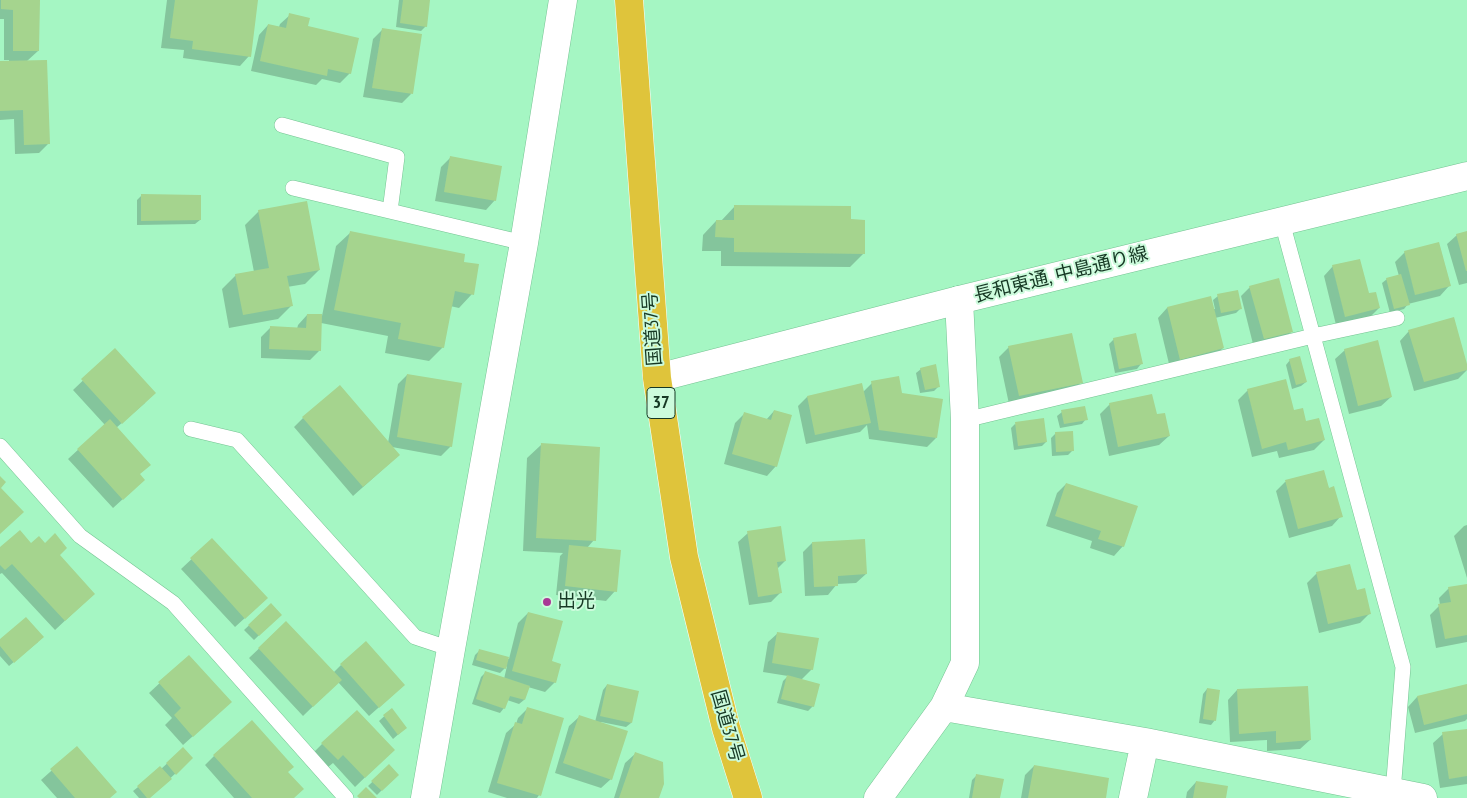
<!DOCTYPE html>
<meta charset="utf-8">
<style>
body{margin:0}
canvas{display:block;background:#a5f6c3}
</style>
<canvas width="1467" height="798"></canvas>
<script>
const c = document.querySelector('canvas').getContext('2d');
c.lineJoin = 'round';
function fillPath(path, color) {
  c.fillStyle = color;
  c.fill(path, 'evenodd');
}
function poly(rows) {
  const path = new Path2D();
  for (const r of rows) {
    path.moveTo(r[0], r[1]);
    for (let i = 2; i < r.length; i += 2) path.lineTo(r[i], r[i + 1]);
  }
  return path;
}
function trace(path, color, width, dash) {
  c.strokeStyle = color;
  c.lineWidth = width;
  c.lineCap = dash ? 'butt' : 'round';
  c.setLineDash(dash || []);
  c.stroke(path);
}
function drawText(font, color, halo, rows, align = 'center') {
  c.font = font + ' "PT Sans Narrow","Noto Sans JP",sans-serif';
  c.lineWidth = 4;
  c.setLineDash([]);
  c.textBaseline = 'middle';
  c.strokeStyle = halo;
  c.fillStyle = color;
  for (const [text, x, y, turn = 0] of rows) {
    c.save();
    c.translate(x, y);
    c.rotate((+turn || 0) * Math.PI / 180);
    c.textAlign = isNaN(turn) ? turn : align;
    if (halo) c.strokeText(text, 0, 0);
    c.fillText(text, 0, 0);
    c.restore();
  }
}
fillPath(poly([
 [0,0,39,0,38,51,27,61,48,144,39,153,15,154,14,119,0,120,0,62,9,62,9,60,4,60,4,19,0,19],
 [167,0,257,0,249,56,240,66,183,58,184,50,161,48],
 [399,0,429,0,426,26,421,31,396,27],
 [290,15,307,27,350,73,340,83,322,79,316,85,251,71,259,35,268,25,279,27,280,24],
 [383,29,411,94,402,103,363,97,373,39],
 [450,158,495,200,486,210,435,201,441,167],
 [142,195,200,220,195,224,137,225,137,200],
 [735,206,850,220,864,253,850,267,721,266,721,251,702,251,703,235,716,221,721,221],
 [259,211,319,270,305,284,287,287,291,306,278,319,229,328,222,289,236,275,254,272,245,225],
 [1467,232,1467,283,1459,285,1447,244,1457,235],
 [350,233,462,263,472,294,459,308,450,306,443,347,429,361,385,353,388,336,321,323,319,351,310,360,261,358,261,337,271,327,297,329,298,325,307,315,322,316,336,246],
 [1405,252,1449,286,1440,296,1408,304,1404,309,1390,313,1382,283,1387,279,1399,276,1395,262],
 [1333,266,1368,295,1379,308,1370,317,1336,325,1324,276],
 [1250,287,1292,331,1282,341,1254,348,1241,296],
 [1218,296,1241,308,1236,313,1215,318,1223,348,1213,358,1170,368,1158,318,1167,308,1215,309,1213,300],
 [1409,331,1467,368,1467,370,1458,379,1414,391,1400,341],
 [1114,339,1141,364,1137,369,1115,373,1109,344],
 [1009,347,1081,382,1072,392,1009,404,999,357],
 [115,350,145,403,116,428,139,475,134,489,113,508,68,459,105,425,73,390],
 [1345,350,1391,397,1381,406,1349,414,1335,359],
 [1290,360,1306,382,1301,386,1292,389,1286,365],
 [921,369,939,386,934,391,920,393,916,373],
 [407,375,451,446,441,456,392,447,399,455,353,496,294,427,303,418,388,443,398,384],
 [872,383,901,394,936,438,927,447,869,439,867,425,860,432,806,444,798,406,807,397,863,392],
 [1248,390,1293,412,1324,440,1314,450,1279,458,1277,451,1252,457,1238,400],
 [1110,404,1156,416,1169,436,1159,445,1109,456,1100,414],
 [774,411,776,466,767,476,724,464,735,423,745,413,766,420],
 [1062,412,1086,419,1082,424,1060,428,1057,416],
 [1015,424,1046,442,1042,446,1014,450,1011,428],
 [1056,433,1073,450,1068,455,1052,456,1051,438],
 [541,445,594,540,587,548,615,591,606,601,556,595,560,556,563,553,523,551,527,458],
 [1323,471,1329,489,1341,516,1332,526,1289,538,1276,491,1285,482],
 [1066,484,1123,546,1114,556,1090,548,1092,541,1046,526,1057,493],
 [1467,525,1467,578,1454,536,1464,526],
 [748,533,785,561,777,569,781,592,771,602,749,605,738,542],
 [212,540,257,607,235,627,181,569],
 [812,543,866,574,856,583,837,584,828,595,805,596,803,552],
 [31,544,58,555,84,603,55,630,2,573,0,574,0,549],
 [1317,573,1356,591,1370,613,1360,623,1319,633,1307,583],
 [1467,585,1467,642,1436,648,1430,615,1440,605,1439,598,1449,588],
 [271,605,280,615,254,640,244,630],
 [528,613,550,662,555,682,545,692,528,687,524,700,519,704,507,700,504,708,500,713,472,704,481,677,485,673,504,679,507,666,500,673,472,665,475,655,480,650,509,659,518,623],
 [286,623,333,673,341,665,394,694,369,716,338,682,303,716,249,658],
 [778,633,812,669,801,680,813,706,808,711,777,703,783,681,788,676,763,672,768,642],
 [0,640,38,642,9,666,0,656],
 [189,656,221,711,183,745,165,725,172,718,149,693],
 [607,685,638,692,631,723,626,727,601,722,611,779,601,788,555,773,569,726,579,717,595,722,603,690],
 [1467,685,1467,719,1465,721,1415,733,1408,707,1417,697],
 [1207,689,1215,720,1211,725,1199,723,1203,694],
 [1237,690,1310,740,1300,749,1267,751,1267,740,1230,742,1228,700],
 [528,708,539,795,537,798,507,798,488,792,506,733,516,724,518,718],
 [391,710,401,732,393,739,379,721],
 [1467,730,1467,784,1440,788,1433,743,1443,734],
 [322,744,384,759,355,787,333,763,327,768,313,753],
 [77,748,109,798,57,798,41,780],
 [183,749,192,758,149,798,139,798,133,791,161,769],
 [635,754,658,798,614,798,625,763],
 [214,756,286,772,293,798,234,798,205,765],
 [389,766,397,775,377,795,368,786],
 [1034,766,1104,798,1021,798,1025,775],
 [977,775,999,798,969,798,972,780],
 [1196,782,1225,798,1186,798,1187,792]
]), '#0003');
fillPath(poly([
 [1,0,40,0,39,51,13,51,13,10,1,9],
 [175,0,258,0,251,57,192,49,193,41,170,38],
 [403,0,430,0,427,27,400,23],
 [289,13,310,18,308,26,359,38,351,74,328,69,327,76,260,61,268,24,286,28],
 [382,28,422,34,413,94,372,88],
 [47,60,50,144,24,145,23,110,0,111,0,61],
 [450,156,502,166,496,201,444,192],
 [141,194,201,195,201,220,141,221],
 [307,201,320,270,287,276,293,306,243,315,235,274,269,268,258,210],
 [734,205,851,206,851,219,865,220,865,254,734,252,734,238,715,237,716,220,734,220],
 [350,231,465,254,464,262,479,264,474,295,455,291,444,348,398,339,401,323,334,310],
 [1467,231,1467,271,1466,271,1456,234],
 [1439,242,1451,286,1415,295,1404,251],
 [1360,259,1369,293,1376,292,1380,308,1345,317,1332,265],
 [1401,274,1410,305,1394,309,1386,278],
 [1279,278,1293,332,1264,339,1249,286],
 [1238,290,1242,309,1221,313,1217,294],
 [1211,296,1224,348,1180,360,1167,307],
 [307,314,322,314,321,351,269,349,270,326,306,328],
 [1454,317,1467,364,1467,370,1424,382,1408,330],
 [1072,333,1083,383,1019,396,1008,346],
 [1136,333,1143,364,1119,369,1113,338],
 [1378,340,1392,397,1358,406,1344,349],
 [115,348,156,393,122,424,81,379],
 [1300,356,1307,382,1296,385,1289,359],
 [936,364,940,387,925,390,920,368],
 [407,374,462,383,452,447,397,437],
 [899,376,902,393,943,399,937,438,879,430,871,381],
 [1286,379,1294,410,1303,408,1306,421,1319,418,1325,440,1288,450,1286,442,1262,449,1247,389],
 [862,383,871,423,815,435,807,396],
 [340,385,400,455,363,487,302,417],
 [1152,394,1157,414,1165,413,1170,436,1118,447,1109,403],
 [1085,406,1088,420,1064,424,1061,410],
 [774,410,792,415,777,467,732,454,744,412,771,420],
 [1044,418,1047,442,1018,446,1015,422],
 [110,419,151,465,140,474,145,480,123,500,77,449],
 [1073,431,1074,451,1056,452,1055,432],
 [541,443,600,447,596,541,536,538],
 [1324,470,1329,488,1334,486,1343,517,1298,529,1285,480],
 [0,476,6,482,1,488,24,512,0,534],
 [1066,483,1138,506,1124,547,1098,539,1101,531,1055,516],
 [781,526,786,561,777,562,782,593,758,597,747,531],
 [20,530,31,543,39,536,45,543,55,533,67,548,60,555,95,594,65,621,12,564,5,570,0,565,0,547],
 [212,538,268,598,245,619,190,558],
 [865,539,867,574,838,576,838,586,814,587,812,542],
 [569,545,621,550,617,592,565,586],
 [1350,564,1357,590,1365,588,1371,614,1328,624,1316,572],
 [1467,584,1467,635,1445,639,1438,604,1451,602,1448,587],
 [271,603,282,615,259,636,248,625],
 [528,612,563,621,552,661,561,664,556,683,512,671],
 [26,617,44,637,14,663,0,646,0,639],
 [286,621,342,680,313,707,258,648],
 [777,632,819,638,813,670,772,663],
 [366,641,405,685,379,708,340,664],
 [479,649,509,657,506,669,476,660],
 [189,655,232,702,193,737,174,715,181,708,158,682],
 [485,671,530,686,525,700,510,696,505,709,476,699],
 [787,675,820,684,814,707,781,699],
 [607,684,639,691,632,723,600,716],
 [1467,684,1467,714,1424,725,1417,696],
 [1308,686,1311,740,1276,743,1276,731,1239,734,1237,689],
 [1207,688,1220,690,1216,721,1203,719],
 [527,707,564,718,541,796,497,783,515,722,522,724],
 [392,708,407,728,398,735,383,715],
 [357,710,395,750,365,778,343,755,338,760,321,743],
 [579,715,628,731,612,780,563,763],
 [252,720,294,767,288,772,304,789,294,798,252,798,213,755],
 [1467,729,1467,776,1449,779,1442,732],
 [77,746,117,792,110,798,75,798,50,769],
 [183,747,193,758,176,775,166,763],
 [635,752,663,762,664,784,659,798,619,798],
 [389,764,399,775,382,791,371,781],
 [1034,765,1109,778,1106,798,1028,798],
 [160,766,172,779,150,798,147,798,137,786],
 [976,774,1004,779,1000,798,972,798],
 [1196,781,1228,786,1226,798,1193,798],
 [366,787,377,798,359,798,357,796]
]), '#a5d48e');
const service = poly([
 [282,125,397,157,390,211],
 [293,188,524,243],
 [1282,222,1403,667,1393,792],
 [965,420,1313,336,1397,318],
 [191,429,237,440,415,637,451,649],
 [0,446,80,536,173,603,346,798]
]);
const minor = poly([
 [944,707,1145,742,1423,798],
 [425,798,451,649,524,243,563,0],
 [878,798,944,707,965,663,965,420,959,300],
 [1133,798,1145,742]
]);
const tertiary = poly([
 [657,378,959,300,1467,176]
]);
const trunk = poly([
 [629,0,657,378,684,557,726,728,748,798]
]);
trace(service, '#74c392', 16);
trace(minor, '#74c392', 29);
trace(tertiary, '#74c392', 29);
trace(trunk, '#fff', 29);
trace(service, '#fff', 15);
trace(minor, '#fff', 28);
trace(tertiary, '#fff', 28);
trace(trunk, '#dfc43b', 28);
for (const [x, y, r, color] of [
 [547,602,5,"#a93995"]
]) {
  const dot = new Path2D();
  dot.arc(x, y, r, 0, 2 * Math.PI);
  c.fillStyle = color;
  c.fill(dot);
  trace(dot, '#ccfbdc', 2);
}
for (const [x, y, w] of [
 [661,403,28]
]) {
  const box = new Path2D();
  box.roundRect(x - w / 2, y - 15.5, w, 31, 4);
  c.fillStyle = '#ccfbdc';
  c.fill(box);
  trace(box, '#163824', 1);
}
drawText('bold 18px', '#163824', null, [
 ["37",661,403]
]);
drawText('19px', '#163824', '#ccfbdc', [
 ["長和東通, 中島通り線",1061,275,-14],
 ["国道37号",653,329,-94],
 ["国道37号",727,726,74]
]);
drawText('19px', '#163824', '#ccfbdc', [
 ["出光",557,602]
], 'left');
</script>
